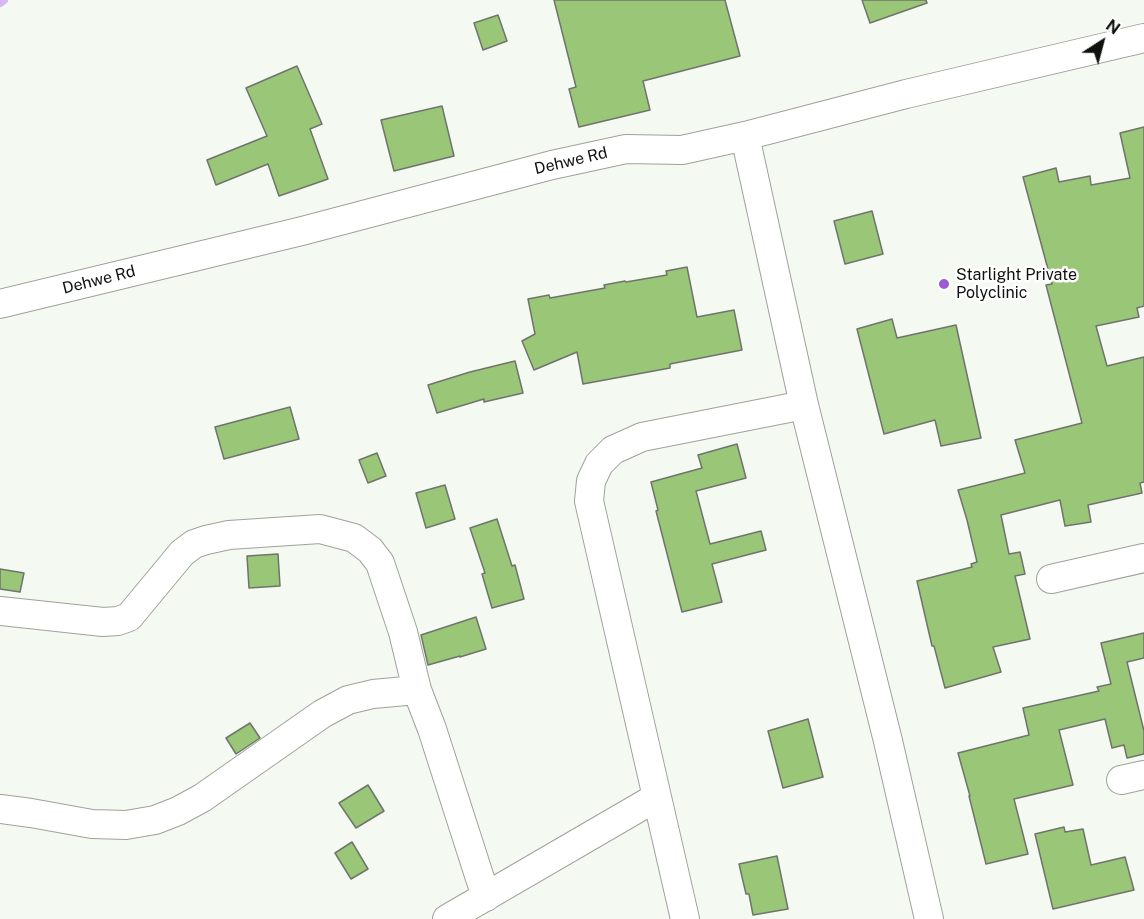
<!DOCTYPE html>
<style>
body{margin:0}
#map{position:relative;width:1144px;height:919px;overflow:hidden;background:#f4f9f1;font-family:"Public Sans",sans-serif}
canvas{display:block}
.north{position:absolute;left:1072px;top:12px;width:60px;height:60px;-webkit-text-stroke:4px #fff;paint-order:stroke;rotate:36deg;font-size:16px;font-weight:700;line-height:24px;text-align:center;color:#0f110e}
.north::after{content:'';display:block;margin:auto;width:21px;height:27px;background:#0f110e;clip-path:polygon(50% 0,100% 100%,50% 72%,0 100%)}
</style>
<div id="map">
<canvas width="1144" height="919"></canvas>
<div class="north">N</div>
</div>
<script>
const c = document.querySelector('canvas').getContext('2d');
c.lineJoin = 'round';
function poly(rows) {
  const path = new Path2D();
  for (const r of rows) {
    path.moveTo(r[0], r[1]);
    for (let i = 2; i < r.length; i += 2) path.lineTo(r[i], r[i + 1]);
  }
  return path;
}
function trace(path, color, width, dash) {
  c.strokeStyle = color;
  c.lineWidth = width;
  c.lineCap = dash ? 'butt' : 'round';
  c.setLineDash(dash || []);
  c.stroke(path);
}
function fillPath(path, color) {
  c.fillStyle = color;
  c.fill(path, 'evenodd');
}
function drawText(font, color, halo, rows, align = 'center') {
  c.font = font + ' "Public Sans",sans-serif';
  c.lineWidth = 5;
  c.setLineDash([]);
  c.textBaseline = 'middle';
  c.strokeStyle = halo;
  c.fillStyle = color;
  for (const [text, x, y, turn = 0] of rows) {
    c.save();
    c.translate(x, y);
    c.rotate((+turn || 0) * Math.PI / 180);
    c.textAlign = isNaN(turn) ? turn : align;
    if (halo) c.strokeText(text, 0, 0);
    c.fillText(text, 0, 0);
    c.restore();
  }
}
trace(poly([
 [0,3,4,0]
]), '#d7b7f7', 8);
const building = poly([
 [554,0,725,0,740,56,643,81,650,110,579,127,569,89,576,87,554,0],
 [862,0,926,0,927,3,870,23,862,0],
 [498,15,507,41,483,50,474,23,498,15],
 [297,66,322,124,310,129,328,179,279,196,268,164,216,185,207,160,267,136,246,88,297,66],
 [442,106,454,156,394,171,381,120,442,106],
 [1144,127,1144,306,1137,308,1139,317,1096,326,1107,366,1144,357,1144,482,1140,483,1142,493,1088,505,1091,522,1065,526,1060,500,1001,515,1009,554,1020,552,1025,574,1015,576,1030,639,993,647,1001,672,945,688,934,646,932,646,917,581,972,567,971,564,977,562,967,520,958,490,1025,473,1015,440,1082,423,1046,285,1052,284,1023,177,1056,168,1059,182,1090,176,1091,185,1130,178,1120,133,1144,127],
 [872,211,883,254,845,264,834,221,872,211],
 [687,267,697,317,734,310,742,350,670,364,670,368,583,384,577,352,534,370,522,341,535,334,528,299,549,295,550,298,605,288,604,285,625,281,626,282,667,275,666,271,687,267],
 [892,319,897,338,956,325,981,438,941,446,935,420,884,434,857,329,892,319],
 [515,361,523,393,484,402,484,399,437,413,428,385,470,372,515,361],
 [290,407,299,439,224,459,215,427,290,407],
 [737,444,746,478,696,491,710,544,761,531,766,550,712,564,722,602,682,612,656,511,658,510,651,482,702,468,698,455,737,444],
 [377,453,386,476,368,483,359,460,377,453],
 [445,485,455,519,426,528,416,493,445,485],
 [497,519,512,566,515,565,524,599,492,608,482,574,485,573,470,528,497,519],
 [278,554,280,586,249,588,247,556,278,554],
 [0,569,24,573,20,592,0,589,0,569],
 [476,617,486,649,460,657,460,656,428,665,421,635,476,617],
 [1144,633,1144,658,1127,662,1144,731,1144,754,1127,758,1124,745,1112,748,1105,719,1059,730,1073,785,1014,799,1028,854,986,864,969,796,970,796,958,753,1029,735,1023,708,1099,691,1097,687,1111,684,1101,643,1144,633],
 [808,719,823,777,783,788,768,731,808,719],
 [250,723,260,738,236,754,226,738,250,723],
 [368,785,384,811,356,828,339,803,368,785],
 [1064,827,1065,832,1083,829,1091,865,1125,857,1134,890,1053,909,1035,834,1064,827],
 [352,842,368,869,351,879,335,853,352,842],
 [777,856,788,909,753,915,749,894,746,894,739,864,777,856]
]);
fillPath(building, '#99c677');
trace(building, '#70746d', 1.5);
const minor = poly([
 [745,136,804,405,888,741,929,919],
 [0,304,302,231,552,165,626,149,682,150,745,136,906,94,1144,38],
 [1051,579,1144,558],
 [0,611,103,622,118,621,129,617,182,553,194,544,206,540,229,535,320,529,354,538,370,550,380,563,403,632,417,690,432,729,486,897],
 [1121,780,1144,775],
 [0,809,31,813,92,824,126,825,155,820,178,811,202,798,322,714,348,700,373,694,417,690],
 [447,919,657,797],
 [685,919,589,501,591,481,599,464,613,450,642,437,804,405]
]);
trace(minor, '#9ea29b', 30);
trace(minor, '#fff', 28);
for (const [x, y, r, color] of [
 [944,284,6,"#9d5bd1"]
]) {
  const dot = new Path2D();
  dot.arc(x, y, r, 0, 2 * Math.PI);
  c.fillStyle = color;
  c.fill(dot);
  trace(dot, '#fff', 2);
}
drawText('16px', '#0f110e', '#fff', [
 ["Dehwe Rd",571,161,-13],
 ["Dehwe Rd",99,280,-14]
]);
drawText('16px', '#0f110e', '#fff', [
 ["Starlight Private",956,275],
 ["Polyclinic",956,293]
], 'left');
</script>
